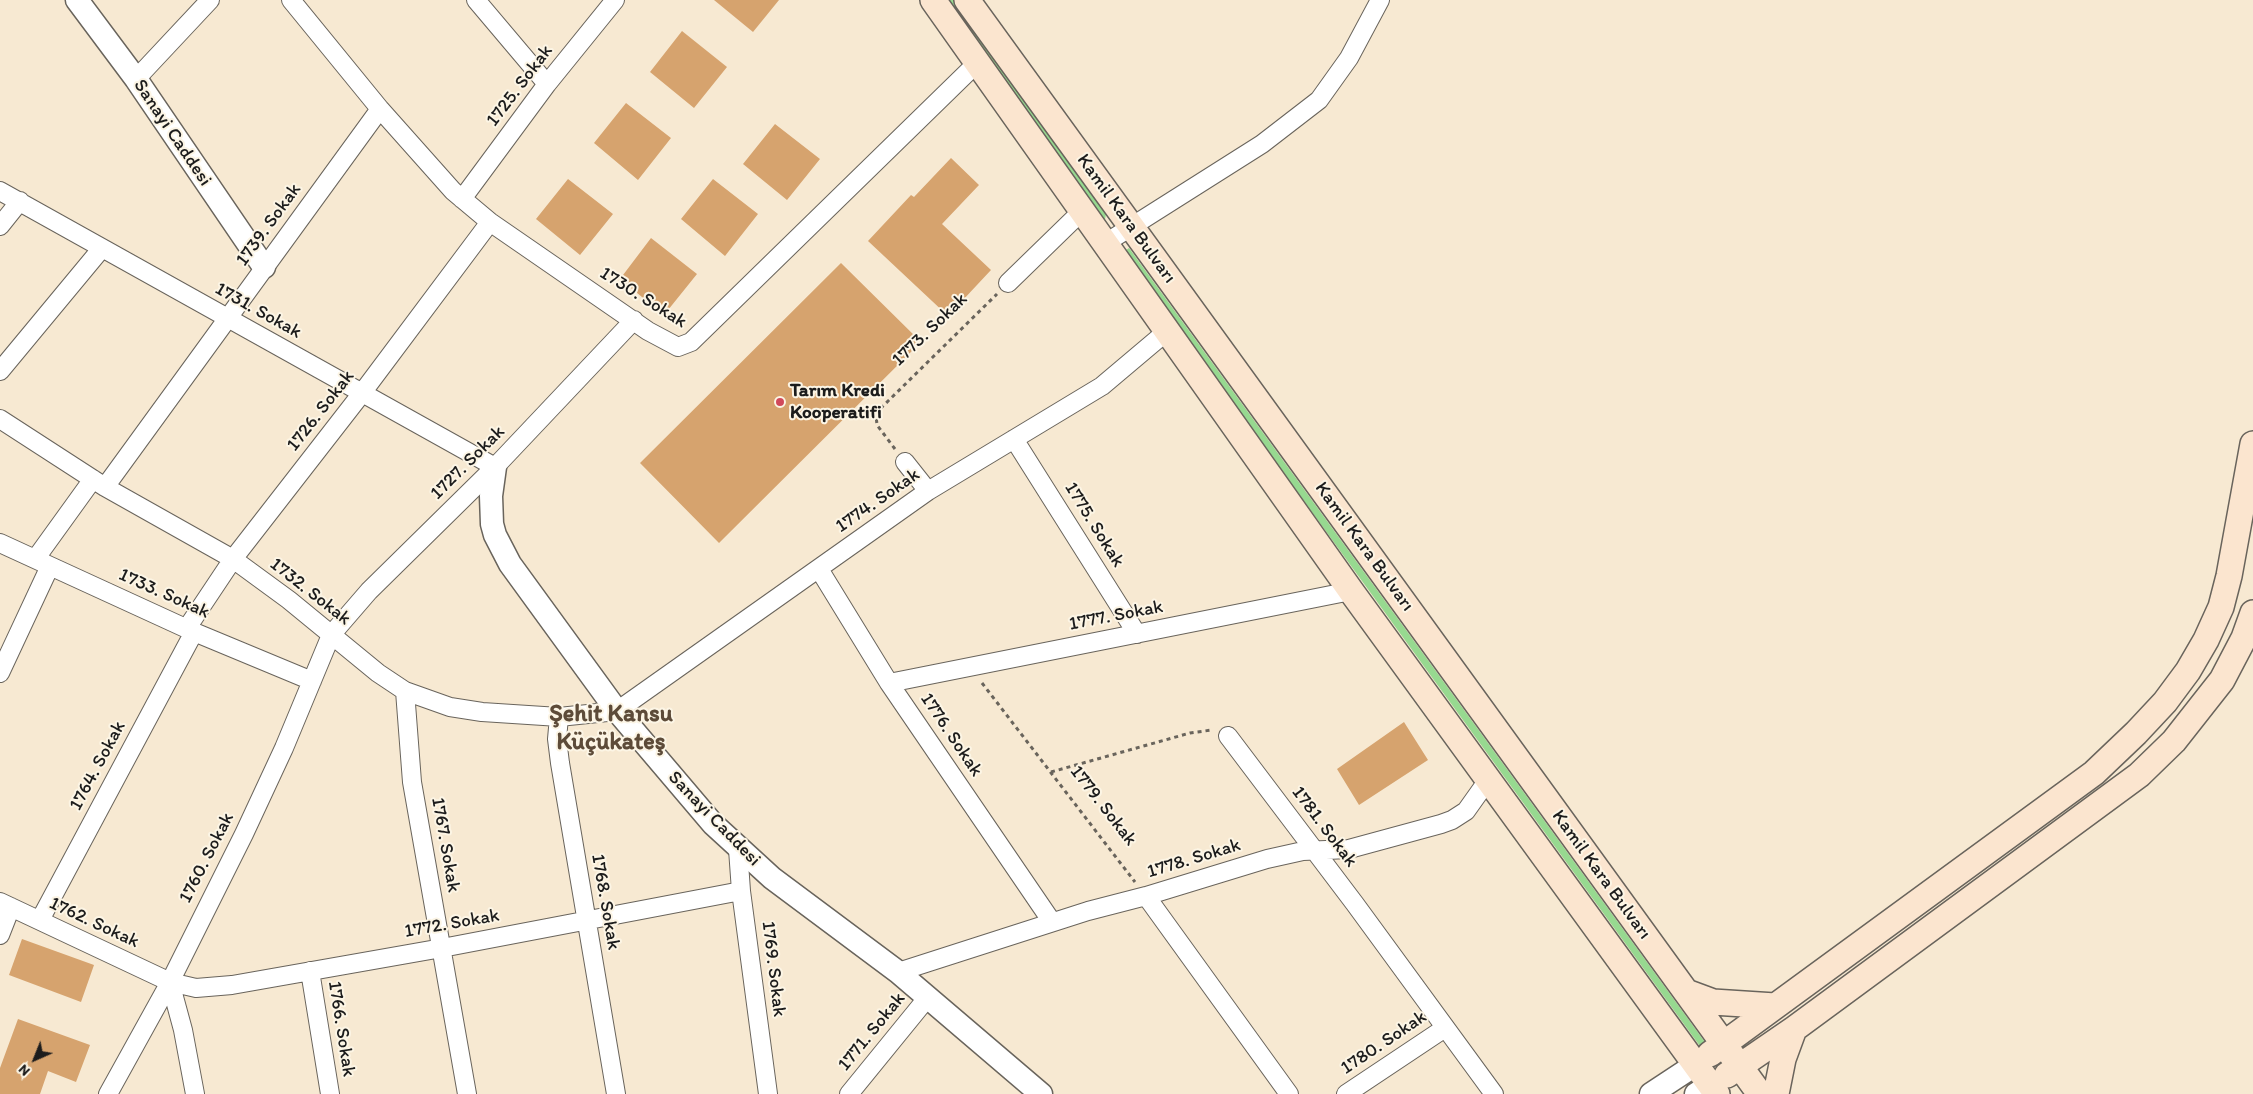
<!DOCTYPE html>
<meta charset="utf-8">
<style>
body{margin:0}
#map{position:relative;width:2253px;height:1094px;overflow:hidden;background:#f7e9d2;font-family:Itim,sans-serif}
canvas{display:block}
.north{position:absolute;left:10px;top:1034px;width:50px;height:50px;-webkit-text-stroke:4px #fcf5e5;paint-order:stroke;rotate:224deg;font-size:14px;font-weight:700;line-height:20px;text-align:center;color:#1c1c1c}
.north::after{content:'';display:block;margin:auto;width:18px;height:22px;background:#1c1c1c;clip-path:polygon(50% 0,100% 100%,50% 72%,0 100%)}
</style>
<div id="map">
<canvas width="2253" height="1094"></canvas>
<div class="north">N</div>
</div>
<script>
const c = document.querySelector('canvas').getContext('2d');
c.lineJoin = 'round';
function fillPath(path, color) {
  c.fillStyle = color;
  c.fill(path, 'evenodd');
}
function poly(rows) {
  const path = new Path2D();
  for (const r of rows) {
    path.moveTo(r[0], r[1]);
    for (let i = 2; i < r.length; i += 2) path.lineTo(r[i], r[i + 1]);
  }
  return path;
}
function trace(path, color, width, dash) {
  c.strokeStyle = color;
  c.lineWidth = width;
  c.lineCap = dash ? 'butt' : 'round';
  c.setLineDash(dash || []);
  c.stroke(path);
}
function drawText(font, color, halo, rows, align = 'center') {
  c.font = font + ' Itim,sans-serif';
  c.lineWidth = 4;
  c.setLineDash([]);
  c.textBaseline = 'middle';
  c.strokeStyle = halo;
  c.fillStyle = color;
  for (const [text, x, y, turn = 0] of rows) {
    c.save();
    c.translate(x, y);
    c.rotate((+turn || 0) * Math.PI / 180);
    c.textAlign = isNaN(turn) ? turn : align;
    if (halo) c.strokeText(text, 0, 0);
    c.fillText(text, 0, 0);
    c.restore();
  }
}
fillPath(poly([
 [945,0,954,0,1106,214,1104,225],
 [1129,248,1707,1045,1702,1049,1123,252]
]), '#97d990');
fillPath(poly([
 [714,0,779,0,753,32],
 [682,31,727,67,694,108,650,72],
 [626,103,671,138,638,180,594,143],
 [775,124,820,159,787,200,743,164],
 [951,158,979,185,942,224,991,270,948,316,868,241,911,195,914,197],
 [568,179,613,214,580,255,536,219],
 [713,179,758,214,725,256,681,219],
 [651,238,697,274,664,315,620,279],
 [841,263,921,342,719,543,640,463],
 [1404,722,1428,760,1359,805,1337,769],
 [22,939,94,965,81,1002,9,975],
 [18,1019,90,1045,76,1082,48,1071,40,1094,0,1094,0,1068]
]), '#d6a36e');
const minor = poly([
 [291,0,380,109,453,191,490,222,648,331,678,347,691,342,977,63],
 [476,0,547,84],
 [136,79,210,0],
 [0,191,495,467],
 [462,199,547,84,615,0],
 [0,226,20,201],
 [1104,244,1262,144,1319,100,1349,58,1380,0],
 [1008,283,1081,212],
 [0,371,102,248],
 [0,419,105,487,233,559,289,600,378,673,405,691,450,707,482,712,559,717,617,711,928,491,1102,386,1166,332],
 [1014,439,1137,634],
 [905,462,928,491],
 [105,487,380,109],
 [0,543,194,632,312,681],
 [36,558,93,479],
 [819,569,889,683,1052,922],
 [187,628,233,559,362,393,490,222],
 [0,673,50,566],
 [889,683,1351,591],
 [405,691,412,782,467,1094],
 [559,717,557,739,560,763,616,1094],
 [1228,736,1355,904,1494,1094],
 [738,849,741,891,768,1094],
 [1146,896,1289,1094],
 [0,902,170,982,196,988,232,985,442,948,741,891],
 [40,920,194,632],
 [0,935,11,907],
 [310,971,330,1094],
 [898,972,1088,911,1146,896,1267,859,1303,851,1349,849,1441,824,1452,820,1466,811,1488,780],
 [170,982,183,1030,195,1094],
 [108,1094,170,982,244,834,284,748,331,635,369,591,495,467,634,320],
 [849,1094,928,997],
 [1346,1094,1445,1028]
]);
const tertiary = poly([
 [77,0,136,79,264,267],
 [495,467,491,496,492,524,495,535,510,564,617,711,713,824,772,878,898,972,1041,1094],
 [1651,1094,1695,1065],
 [1696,1094,1710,1085]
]);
const secondary = poly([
 [933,0,1351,591,1717,1094],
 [967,0,1760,1094],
 [1686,992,1713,1002,1775,1006],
 [1710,1054,2094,773,2136,733,2165,702,2188,671,2206,640,2221,607,2229,576,2253,444],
 [1727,1075,1794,1029,2139,775,2174,741,2222,680,2244,638,2253,613],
 [1776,1094,1783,1059,1794,1029]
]);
trace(minor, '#69645c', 20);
trace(tertiary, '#69645c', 25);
trace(secondary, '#69645c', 28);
trace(poly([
 [895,449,877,425,876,415,881,408,997,294],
 [982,683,1135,882],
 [1051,772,1190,733,1212,730]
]), '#69645c', 3, [4, 4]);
trace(minor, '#fff', 18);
trace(tertiary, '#fff', 22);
trace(secondary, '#fbe5cf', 25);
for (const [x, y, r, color] of [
 [780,402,5,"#d1495b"]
]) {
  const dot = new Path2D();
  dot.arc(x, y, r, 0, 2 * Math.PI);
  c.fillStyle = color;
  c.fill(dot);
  trace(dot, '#fcf5e5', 2);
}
drawText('19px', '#1c1c1c', '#fcf5e5', [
 ["1725. Sokak",520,86,-53],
 ["Sanayi Caddesi",172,133,56],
 ["Kamil Kara Bulvarı",1126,219,54],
 ["1739. Sokak",269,225,-54],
 ["1730. Sokak",643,298,32],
 ["1731. Sokak",258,311,29],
 ["1773. Sokak",930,330,-44],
 ["1726. Sokak",321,411,-52],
 ["1727. Sokak",468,463,-45],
 ["1774. Sokak",878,501,-35],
 ["1775. Sokak",1094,525,58],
 ["Kamil Kara Bulvarı",1364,547,54],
 ["1732. Sokak",310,592,38],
 ["1733. Sokak",164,594,24],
 ["1777. Sokak",1116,616,-11],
 ["1776. Sokak",951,735,56],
 ["1764. Sokak",98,766,-62],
 ["1779. Sokak",1103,806,52],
 ["Sanayi Caddesi",714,819,46],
 ["1781. Sokak",1324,827,53],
 ["1767. Sokak",445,845,80],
 ["1760. Sokak",207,858,-63],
 ["1778. Sokak",1194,859,-17],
 ["Kamil Kara Bulvarı",1601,875,54],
 ["1768. Sokak",605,902,80],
 ["1762. Sokak",94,923,25],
 ["1772. Sokak",452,924,-10],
 ["1769. Sokak",773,969,83],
 ["1766. Sokak",341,1029,81],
 ["1771. Sokak",872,1032,-51],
 ["1780. Sokak",1384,1043,-34]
]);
drawText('bold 19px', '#1c1c1c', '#fcf5e5', [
 ["Tarım Kredi",790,391],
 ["Kooperatifi",790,413]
], 'left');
drawText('bold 24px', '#5d4b39', '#fcf5e5', [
 ["Şehit Kansu",611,715],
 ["Küçükateş",611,743]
]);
</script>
